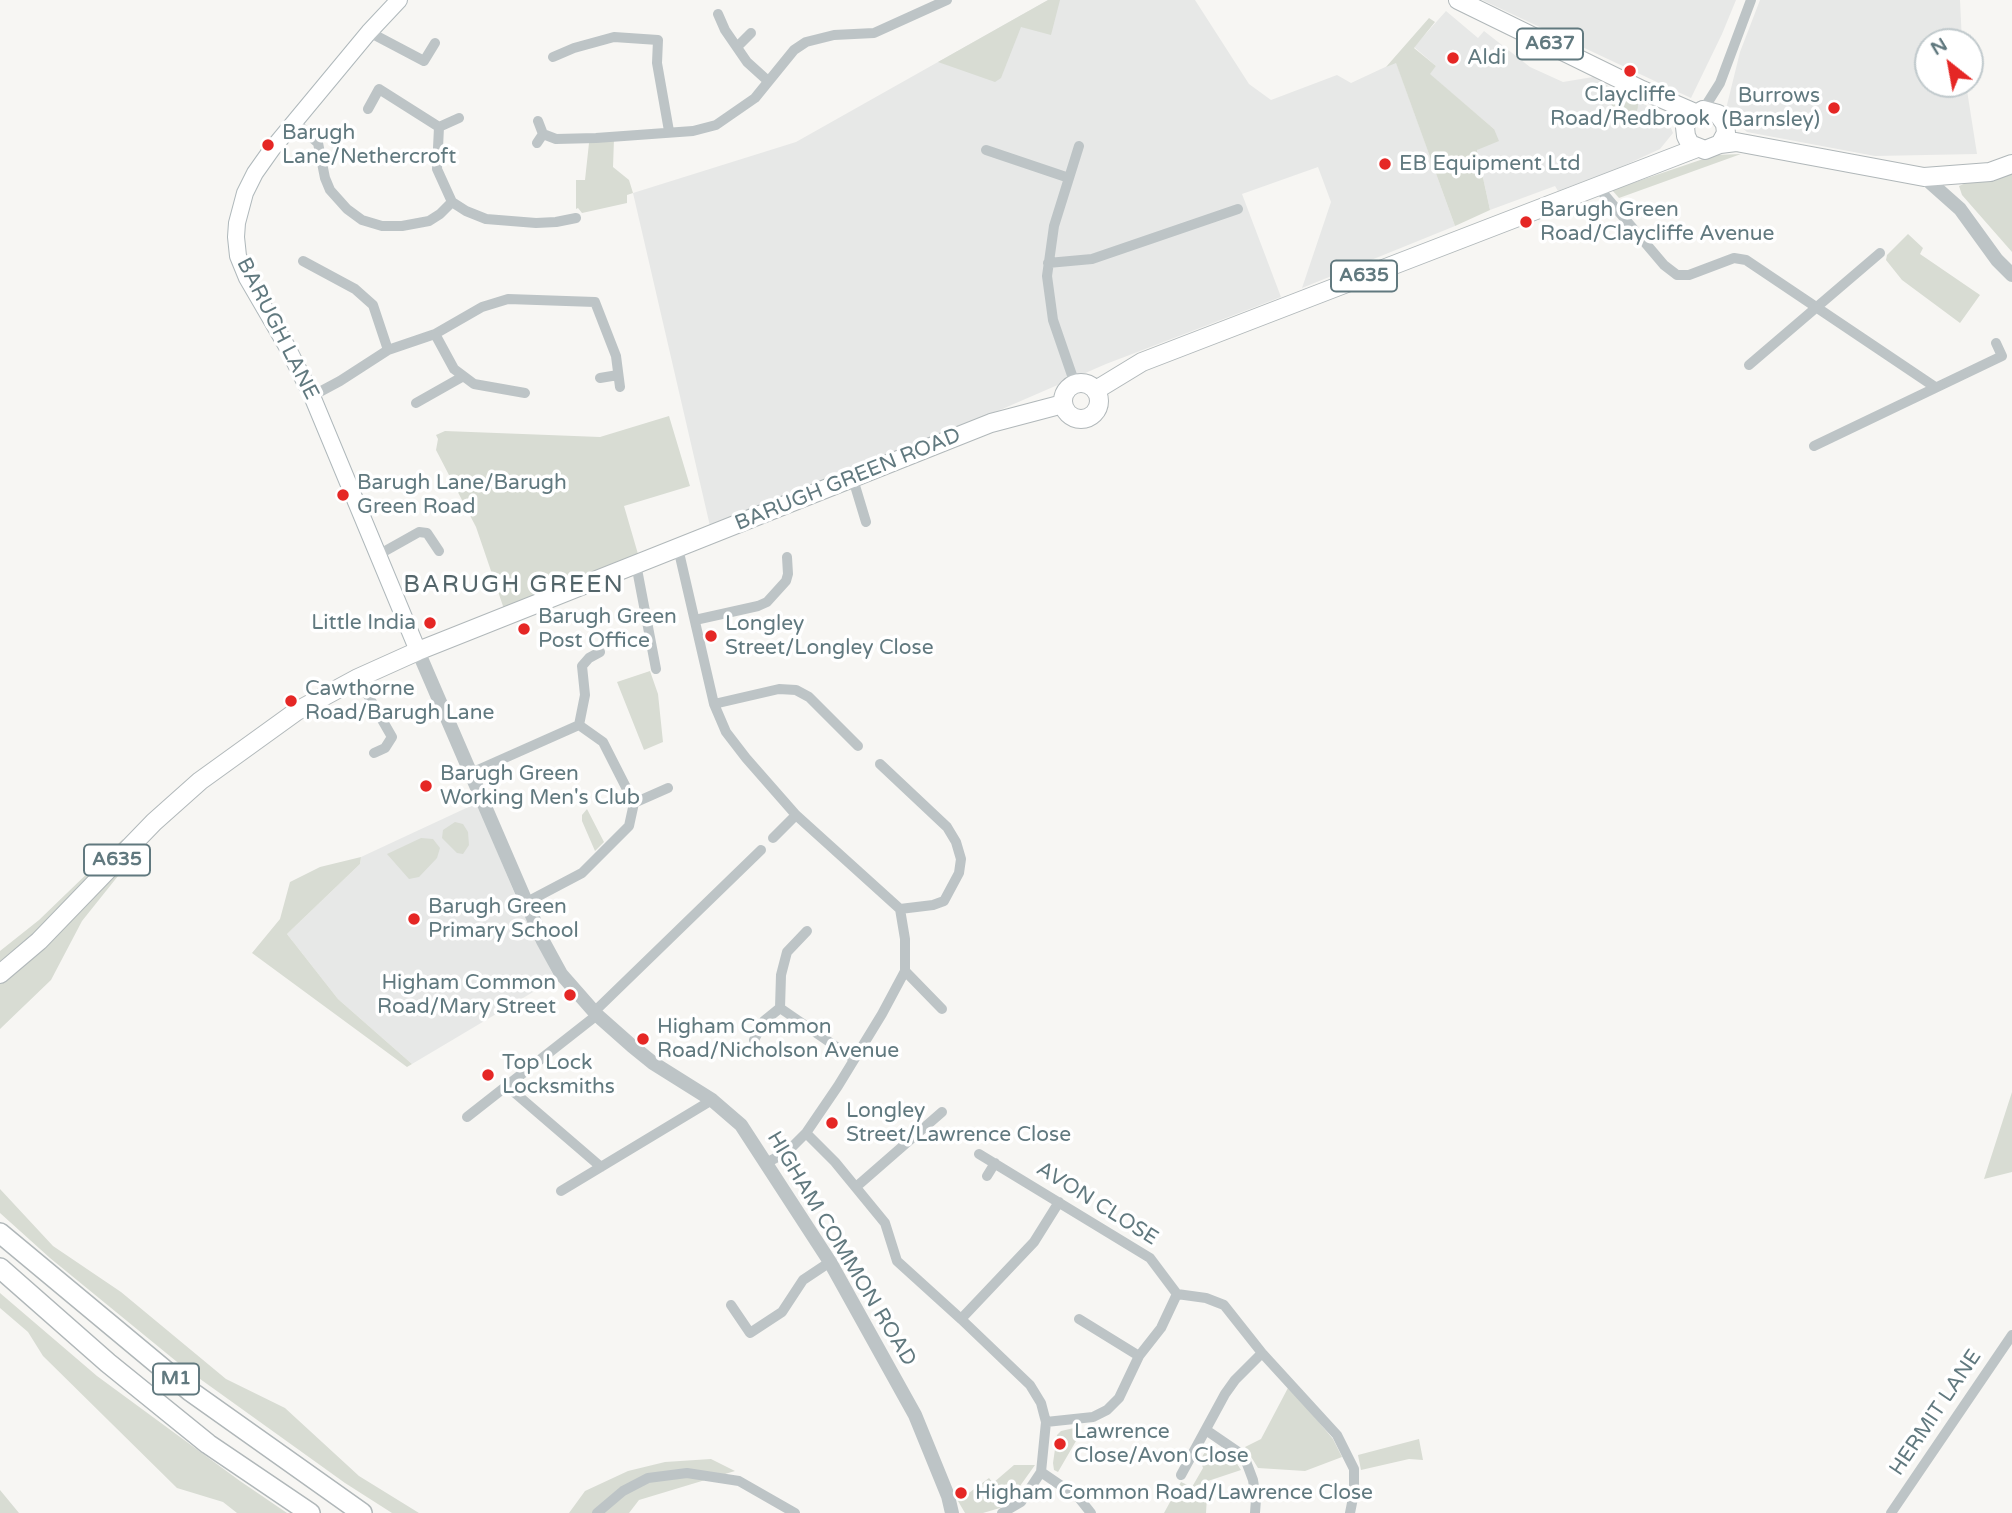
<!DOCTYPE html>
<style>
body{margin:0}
#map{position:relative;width:2012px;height:1513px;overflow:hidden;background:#f7f6f3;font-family:"Varela Round",sans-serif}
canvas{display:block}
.north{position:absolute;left:1914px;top:28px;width:70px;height:70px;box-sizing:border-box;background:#fff;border:2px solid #c0c9cc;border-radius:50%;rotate:329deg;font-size:19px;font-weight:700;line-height:28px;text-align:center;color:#61797f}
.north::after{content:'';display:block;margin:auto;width:24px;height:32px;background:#e52725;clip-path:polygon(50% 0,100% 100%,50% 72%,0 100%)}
</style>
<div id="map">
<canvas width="2012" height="1513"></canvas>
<div class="north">N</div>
</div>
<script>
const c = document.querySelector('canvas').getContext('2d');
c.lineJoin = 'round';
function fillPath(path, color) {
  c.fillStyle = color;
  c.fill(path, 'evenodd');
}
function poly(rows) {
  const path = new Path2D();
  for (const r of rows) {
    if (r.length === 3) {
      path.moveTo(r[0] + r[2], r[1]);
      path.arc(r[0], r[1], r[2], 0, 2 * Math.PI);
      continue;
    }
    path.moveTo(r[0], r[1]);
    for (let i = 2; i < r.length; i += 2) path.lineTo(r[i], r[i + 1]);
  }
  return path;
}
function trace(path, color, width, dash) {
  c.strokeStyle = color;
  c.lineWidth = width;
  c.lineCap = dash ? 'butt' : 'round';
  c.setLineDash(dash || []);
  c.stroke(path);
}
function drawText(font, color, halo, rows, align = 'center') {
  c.font = font + ' "Varela Round",sans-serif';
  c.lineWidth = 7;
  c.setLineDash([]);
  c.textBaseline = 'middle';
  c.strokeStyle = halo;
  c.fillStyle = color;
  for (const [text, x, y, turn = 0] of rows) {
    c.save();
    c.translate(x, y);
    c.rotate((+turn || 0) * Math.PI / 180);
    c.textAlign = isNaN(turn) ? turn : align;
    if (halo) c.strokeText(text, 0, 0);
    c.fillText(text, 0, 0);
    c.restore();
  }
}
fillPath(poly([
 [1048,0,1195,0,1249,84,1271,100,1337,75,1351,83,1396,62,1455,226,1302,288,1331,202,1318,167,1242,194,1281,297,1106,364,1000,410,710,526,633,193,796,142],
 [1482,0,1736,0,1722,34,1691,98],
 [1760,0,1960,0,1962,42,1928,42,1928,84,1966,84,1977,154,1875,156,1747,132,1725,113,1740,52],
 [1446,11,1478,38,1484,31,1530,67,1563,82,1593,77,1621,93,1636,98,1668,121,1673,133,1660,149,1621,167,1558,191,1555,186,1490,210,1477,150,1494,129,1429,74,1436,66,1414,47],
 [477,803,519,904,555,979,412,1064,338,999,287,934,360,864,361,857]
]), '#e7e8e7');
fillPath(poly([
 [1048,0,1060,0,1051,35,1021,27,1001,78,995,82,938,62],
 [1429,18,1435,22,1414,48,1436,66,1430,74,1494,129,1499,141,1477,150,1490,210,1455,226,1396,63,1386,67],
 [1625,105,13],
 [614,139,613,167,629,180,633,193,627,195,627,203,582,213,578,208,576,209,576,180,585,180,589,143],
 [1741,154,1619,198,1612,190,1715,155],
 [2012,173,2012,252,1962,195,1959,186,1968,182],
 [1908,234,1923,248,1920,254,1980,295,1960,323,1902,280,1886,260,1887,255],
 [669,416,690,486,624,506,638,554,504,609,476,527,436,450,438,439,436,435,445,431,600,437],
 [650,671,658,694,663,742,644,750,617,682],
 [587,809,604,842,595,851,582,821,582,815],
 [455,822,463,824,468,832,469,845,463,854,457,853,442,838,443,830],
 [421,838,433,839,440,848,437,858,419,877,409,879,387,854],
 [123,839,122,844,60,914,0,963,0,951,39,920],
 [130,853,134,856,82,921,51,980,0,1029,0,984,72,918],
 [361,857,360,864,287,934,338,999,412,1064,407,1067,252,953,280,919,290,882,320,867],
 [2012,1092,2012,1172,1984,1179],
 [0,1189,53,1246,121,1292,226,1379,285,1408,359,1476,419,1513,392,1513,345,1483,182,1366,50,1258,0,1213],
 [0,1293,97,1376,240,1481,287,1513,237,1513,223,1502,177,1488,43,1356,28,1332,0,1308],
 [1289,1386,1333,1439,1342,1457,1305,1471,1258,1468,1245,1447,1261,1439],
 [1074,1428,1076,1441,1058,1472,1054,1470,1053,1463,1057,1435,1061,1431],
 [1419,1439,1423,1460,1409,1459,1361,1470,1358,1455],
 [1209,1447,1232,1456,1241,1470,1208,1481,1206,1513,1164,1513,1181,1482,1192,1487,1203,1468,1201,1462,1203,1455],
 [711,1459,735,1471,639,1500,629,1513,569,1513,585,1491,628,1471,665,1462],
 [1014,1465,1035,1465,1010,1500,1000,1508,983,1513,965,1513,958,1501,989,1478,993,1483],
 [0,1490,19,1513,0,1513]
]), '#d8dcd3');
const secondary = poly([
 [399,0,369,32,272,149,255,173,245,193,237,223,236,237,238,256,247,278,286,345,312,396,418,651]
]);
const primary = poly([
 [1081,401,18],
 [1096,390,1142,362,1697,148],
 [0,974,39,941,154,822,200,781,297,711,358,678,418,651,991,423,1063,404]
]);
const trunk = poly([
 [1458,0,1642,90,1695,113],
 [1720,144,1726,133,1725,124,1718,114,1703,110,1689,118,1685,127,1686,136,1690,144,1705,150,1720,144,1736,142,1924,177,1990,172,2012,164]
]);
const motorway = poly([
 [0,1233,190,1391,362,1513],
 [0,1268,108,1363,208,1444,310,1513]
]);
trace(secondary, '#afb8bb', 18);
trace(primary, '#b1b8ba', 20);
trace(trunk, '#b0b7b9', 20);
trace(motorway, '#b0b7b9', 22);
trace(poly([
 [718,14,725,30,747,62,768,81],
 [369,32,424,61,435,43],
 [737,47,751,33],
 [553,57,574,48,614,37,658,40,657,63,669,131],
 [368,109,379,89,439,127,437,169,452,202],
 [1703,110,1720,83,1751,0],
 [295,122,318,143,325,178,330,190,347,209,362,220,382,226,402,226,429,221,440,214,452,202,466,211,486,219,536,223,556,222,576,218],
 [439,127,459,118],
 [543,134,556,139,596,138,693,131,716,125,755,98,794,50,806,42,834,35,874,33,947,0],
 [537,143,543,134,538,121],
 [986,150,1069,178],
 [1597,186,1664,265,1677,275,1689,275,1734,258,1746,260,1935,387],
 [303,261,355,289,373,305,388,350],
 [1048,263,1092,259,1238,209],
 [435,334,454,369,474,384,525,393],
 [1749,365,1880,253],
 [600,378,618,375],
 [1075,384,1053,320,1047,276,1054,226,1079,146],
 [312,396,340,381,388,350,435,334,482,307,508,299,595,302,616,356,620,387],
 [416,403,462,377],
 [1814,446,2002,356,1996,343],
 [853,479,866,522],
 [678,548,714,704,726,732,746,758,796,815,900,909,905,939,905,971,882,1014,838,1086,806,1133,787,1152,766,1163],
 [378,555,419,532,427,533,439,551],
 [636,564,656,669],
 [695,620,758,606,767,602,786,581,788,574,787,557],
 [358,678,392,737,385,748,374,753],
 [714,704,779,689,796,690,809,697,858,746],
 [579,725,585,695,582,666,589,658,600,652],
 [880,764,947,827,956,842,961,859,959,873,944,901,933,905,900,909],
 [471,773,579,725,603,742,634,803,629,826,582,873,527,902],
 [634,803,668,788],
 [773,838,796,815],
 [905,971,942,1009],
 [780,1008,854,1059],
 [594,1012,761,850],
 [754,1040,764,1021,780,1008,781,975,787,952,807,931],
 [508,1087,601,1167],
 [467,1117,597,1015],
 [806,1133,835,1162,885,1223,897,1261,961,1319,1030,1385,1041,1403,1046,1422,1041,1472,1021,1502,1002,1513],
 [979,1154,1150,1258,1177,1294,1161,1328,1139,1356,1119,1398,1107,1410,1093,1417,1046,1422],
 [987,1176,995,1163],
 [856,1187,942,1112],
 [561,1191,712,1100],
 [1177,1294,1206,1298,1224,1305,1262,1353,1337,1435,1354,1469,1354,1493,1350,1513],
 [731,1305,750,1333,782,1312,803,1280,830,1262],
 [961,1319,1034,1242,1059,1202],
 [1079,1319,1139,1356],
 [1206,1430,1244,1456,1253,1480,1256,1499,1255,1513],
 [1041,1472,1079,1498,1091,1513],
 [1181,1475,1225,1394,1235,1380,1262,1353],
 [597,1513,623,1491,648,1478,687,1473,739,1481,795,1513],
 [1891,1513,2012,1335]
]), '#bdc4c6', 10);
trace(poly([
 [1924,177,1960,209,1997,260,2012,275],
 [418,651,543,941,561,974,597,1015,632,1046,653,1063,712,1100,741,1125,830,1262,915,1415,948,1496,952,1513]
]), '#bdc4c6', 14);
trace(secondary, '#fff', 16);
trace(primary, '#fff', 18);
trace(trunk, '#fff', 18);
trace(motorway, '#fff', 19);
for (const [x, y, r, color] of [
 [1453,58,7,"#e52725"],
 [1630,71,7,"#e52725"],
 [1834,108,7,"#e52725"],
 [268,145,7,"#e52725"],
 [1385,164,7,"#e52725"],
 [1526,222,7,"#e52725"],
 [343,495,7,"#e52725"],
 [430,623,7,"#e52725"],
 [524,629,7,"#e52725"],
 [711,636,7,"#e52725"],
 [291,701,7,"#e52725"],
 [426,786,7,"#e52725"],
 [414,919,7,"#e52725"],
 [570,995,7,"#e52725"],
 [643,1039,7,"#e52725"],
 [488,1075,7,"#e52725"],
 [832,1123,7,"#e52725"],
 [1060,1444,7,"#e52725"],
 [961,1493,7,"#e52725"]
]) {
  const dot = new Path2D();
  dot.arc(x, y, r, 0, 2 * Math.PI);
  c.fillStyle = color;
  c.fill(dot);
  trace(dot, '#fff', 2.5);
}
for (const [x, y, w] of [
 [1550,44,66],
 [1364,276,66],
 [117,860,66],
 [176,1379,46]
]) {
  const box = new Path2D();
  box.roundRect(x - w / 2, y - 15.5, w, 31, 5);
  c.fillStyle = '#fff';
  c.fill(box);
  trace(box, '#61797f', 2);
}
drawText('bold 19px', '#61797f', null, [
 ["A637",1550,44],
 ["A635",1364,276],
 ["A635",117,860],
 ["M1",176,1379]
]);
drawText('21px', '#61797f', '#fff', [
 ["Aldi",1467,58],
 ["Claycliffe",1630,95,"center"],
 ["Road/Redbrook",1630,119,"center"],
 ["Burrows",1820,96,"right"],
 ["(Barnsley)",1820,120,"right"],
 ["Barugh",282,133],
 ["Lane/Nethercroft",282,157],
 ["EB Equipment Ltd",1399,164],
 ["Barugh Green",1540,210],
 ["Road/Claycliffe Avenue",1540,234],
 ["Barugh Lane/Barugh",357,483],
 ["Green Road",357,507],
 ["Barugh Green",538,617],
 ["Post Office",538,641],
 ["Little India",416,623,"right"],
 ["Longley",725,624],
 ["Street/Longley Close",725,648],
 ["Cawthorne",305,689],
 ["Road/Barugh Lane",305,713],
 ["Barugh Green",440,774],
 ["Working Men's Club",440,798],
 ["Barugh Green",428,907],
 ["Primary School",428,931],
 ["Higham Common",556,983,"right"],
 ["Road/Mary Street",556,1007,"right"],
 ["Higham Common",657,1027],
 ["Road/Nicholson Avenue",657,1051],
 ["Top Lock",502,1063],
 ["Locksmiths",502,1087],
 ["Longley",846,1111],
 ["Street/Lawrence Close",846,1135],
 ["Lawrence",1074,1432],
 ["Close/Avon Close",1074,1456],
 ["Higham Common Road/Lawrence Close",975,1493]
], 'left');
drawText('21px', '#61797f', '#fff', [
 ["BARUGH LANE",277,329,63],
 ["BARUGH GREEN ROAD",848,480,-22],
 ["AVON CLOSE",1097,1204,32],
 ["HIGHAM COMMON ROAD",841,1249,59],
 ["HERMIT LANE",1936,1413,-56]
]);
c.letterSpacing = '2px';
drawText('24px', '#53656a', '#fff', [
 ["BARUGH GREEN",514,586]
]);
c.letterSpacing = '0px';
</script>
